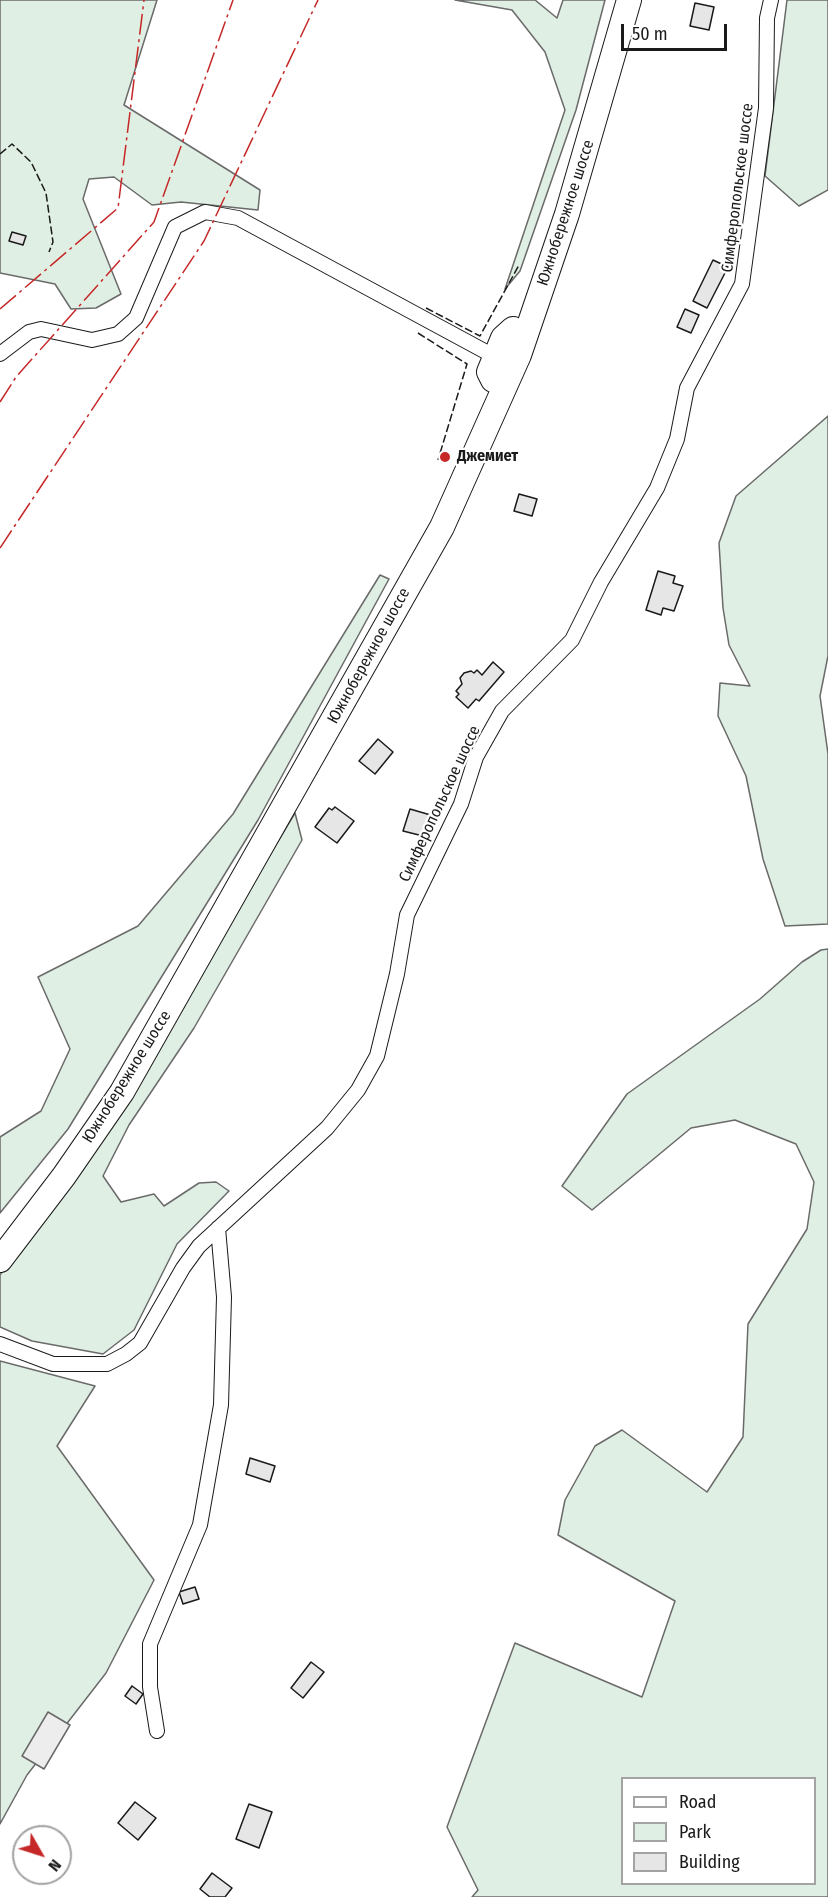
<!DOCTYPE html>
<meta charset="utf-8">
<style>
body{margin:0}
#map{position:relative;width:828px;height:1897px;overflow:hidden;background:#fff;font-family:"Fira Sans Condensed",sans-serif}
canvas{display:block}
.legend{position:absolute;left:621px;top:1777px;width:195px;height:108px;box-sizing:border-box;background:#fff;border:2px solid #a3a3a3;margin:0;padding:8px 10px;list-style:none;font-size:18px;color:#1a1a1a}
.legend li{display:flex;align-items:center;gap:12px;height:30px}
.legend b{width:30px;border:2px solid #a3a3a3}
.north{position:absolute;left:12px;top:1825px;width:60px;height:60px;box-sizing:border-box;background:#fff;border:2px solid #a3a3a3;border-radius:50%;rotate:129deg;font-size:16px;font-weight:700;line-height:24px;text-align:center;color:#1a1a1a}
.north::after{content:'';display:block;margin:auto;width:21px;height:27px;background:#c62828;clip-path:polygon(50% 0,100% 100%,50% 72%,0 100%)}
.scale{position:absolute;left:621px;top:24px;width:106px;height:27px;box-sizing:border-box;border:3px solid #1a1a1a;border-top:0;padding-left:8px;font-size:18px;line-height:21px;white-space:nowrap;color:#1a1a1a;-webkit-text-stroke:4px #fff;paint-order:stroke}
</style>
<div id="map">
<canvas width="828" height="1897"></canvas>
<ul class="legend">
<li><b style="height:8px;background:#fff"></b>Road</li>
<li><b style="height:16px;background:#e0efe3"></b>Park</li>
<li><b style="height:16px;background:#e6e6e6"></b>Building</li>
</ul>
<div class="north">N</div>
<div class="scale">50 m</div>
</div>
<script>
const c = document.querySelector('canvas').getContext('2d');
c.lineJoin = 'round';
function fillPath(path, color) {
  c.fillStyle = color;
  c.fill(path, 'evenodd');
}
function poly(rows) {
  const path = new Path2D();
  for (const r of rows) {
    path.moveTo(r[0], r[1]);
    for (let i = 2; i < r.length; i += 2) path.lineTo(r[i], r[i + 1]);
  }
  return path;
}
function trace(path, color, width, dash) {
  c.strokeStyle = color;
  c.lineWidth = width;
  c.lineCap = dash ? 'butt' : 'round';
  c.setLineDash(dash || []);
  c.stroke(path);
}
function drawText(font, color, halo, rows, align = 'center') {
  c.font = font + ' "Fira Sans Condensed",sans-serif';
  c.lineWidth = 4.5;
  c.setLineDash([]);
  c.textBaseline = 'middle';
  c.strokeStyle = halo;
  c.fillStyle = color;
  for (const [text, x, y, turn = 0] of rows) {
    c.save();
    c.translate(x, y);
    c.rotate((+turn || 0) * Math.PI / 180);
    c.textAlign = isNaN(turn) ? turn : align;
    if (halo) c.strokeText(text, 0, 0);
    c.fillText(text, 0, 0);
    c.restore();
  }
}
const green = poly([
 [0,0,157,0,124,105,260,190,258,210,181,202,152,205,114,177,89,179,83,199,121,294,96,308,71,309,55,284,0,273,0,0],
 [455,0,535,0,557,18,563,0,605,0,576,110,520,271,505,289,565,110,545,52,512,10,455,0],
 [787,0,828,0,828,190,799,206,765,176,787,0],
 [828,416,828,656,820,696,828,754,828,924,785,926,763,859,746,776,718,716,720,683,750,686,729,645,723,608,719,543,736,496,828,416],
 [380,575,389,579,258,820,68,1129,0,1213,0,1137,41,1111,70,1049,38,977,138,926,233,814,380,575],
 [295,813,302,840,194,1028,129,1125,103,1176,121,1202,154,1194,164,1206,199,1183,216,1182,229,1191,177,1244,134,1330,103,1354,32,1341,0,1327,0,1275,112,1118,295,813],
 [828,949,828,1897,472,1897,478,1890,447,1827,515,1643,642,1697,675,1601,558,1535,565,1500,595,1446,622,1430,707,1492,743,1437,748,1324,807,1229,814,1182,796,1144,735,1120,691,1128,592,1210,562,1186,627,1094,760,999,802,962,821,950,828,949],
 [622,1778,814,1778,814,1884,622,1884,622,1778],
 [0,1361,95,1386,57,1446,154,1580,106,1673,27,1775,0,1824,0,1361]
]);
fillPath(green, '#e0efe3');
trace(green, '#6a6a6a', 1.5);
const parking = poly([
 [48,1712,70,1725,44,1769,22,1756,48,1712]
]);
fillPath(parking, '#ededed');
trace(parking, '#6a6a6a', 1.5);
const building = poly([
 [695,3,714,7,709,30,690,26,695,3],
 [12,232,26,236,23,245,9,241,12,232],
 [713,260,728,267,707,308,693,301,713,260],
 [685,309,699,315,691,333,677,327,685,309],
 [519,494,537,499,532,516,514,511,519,494],
 [658,571,675,576,673,583,683,586,674,611,663,608,661,615,646,610,658,571],
 [493,662,504,672,479,701,476,699,468,708,456,697,459,694,456,691,462,684,460,678,464,673,471,671,474,673,477,670,482,675,493,662],
 [378,739,393,752,375,774,359,761,378,739],
 [335,807,354,821,337,843,315,827,329,808,332,810,335,807],
 [410,809,434,816,427,837,403,831,410,809],
 [250,1458,275,1466,270,1482,246,1474,250,1458],
 [195,1587,199,1599,183,1604,179,1592,195,1587],
 [311,1662,324,1672,303,1698,291,1688,311,1662],
 [132,1686,143,1694,136,1704,125,1696,132,1686],
 [135,1802,156,1818,138,1840,118,1823,135,1802],
 [249,1804,272,1812,259,1848,236,1839,249,1804],
 [212,1873,232,1888,225,1897,210,1897,200,1889,212,1873]
]);
fillPath(building, '#e6e6e6');
trace(building, '#1a1a1a', 1.5);
const street = poly([
 [0,354,29,332,41,329,92,340,118,334,136,318,175,227,205,212,238,218,501,360],
 [0,1344,53,1364,107,1364,126,1354,140,1343,183,1268,199,1246,327,1128,358,1090,377,1056,397,974,407,915,461,804,476,757,502,711,572,640,601,582,657,488,677,439,687,388,742,284,766,108,767,18,771,0],
 [157,1731,150,1687,150,1644,200,1525,221,1405,224,1297,218,1228]
]);
const highway = poly([
 [493,380,489,372,503,338,513,329],
 [0,1260,64,1176,122,1092,442,527,519,355,567,214,629,0]
]);
trace(street, '#1a1a1a', 16);
trace(highway, '#1a1a1a', 26);
trace(street, '#fff', 14);
trace(highway, '#fff', 24);
trace(poly([
 [0,154,12,144,31,162,46,193,53,242,49,252],
 [426,308,480,336,519,265],
 [418,333,467,364,438,460]
]), '#1a1a1a', 1.5, [8, 3]);
trace(poly([
 [0,309,118,208,144,0],
 [0,402,16,377,154,222,233,0],
 [0,548,204,241,318,0]
]), '#c62828', 1.5, [21, 4.5, 3, 4.5]);
for (const [x, y, r, color] of [
 [445,457,6,"#c62828"]
]) {
  const dot = new Path2D();
  dot.arc(x, y, r, 0, 2 * Math.PI);
  c.fillStyle = color;
  c.fill(dot);
  trace(dot, '#fff', 2);
}
drawText('16px', '#1a1a1a', '#fff', [
 ["Симферопольское шоссе",738,188,-83],
 ["Южнобережное шоссе",566,213,-72],
 ["Южнобережное шоссе",369,656,-61],
 ["Симферопольское шоссе",440,804,-65],
 ["Южнобережное шоссе",127,1077,-58]
]);
drawText('bold 16px', '#1a1a1a', '#fff', [
 ["Джемиет",457,457]
], 'left');
</script>
